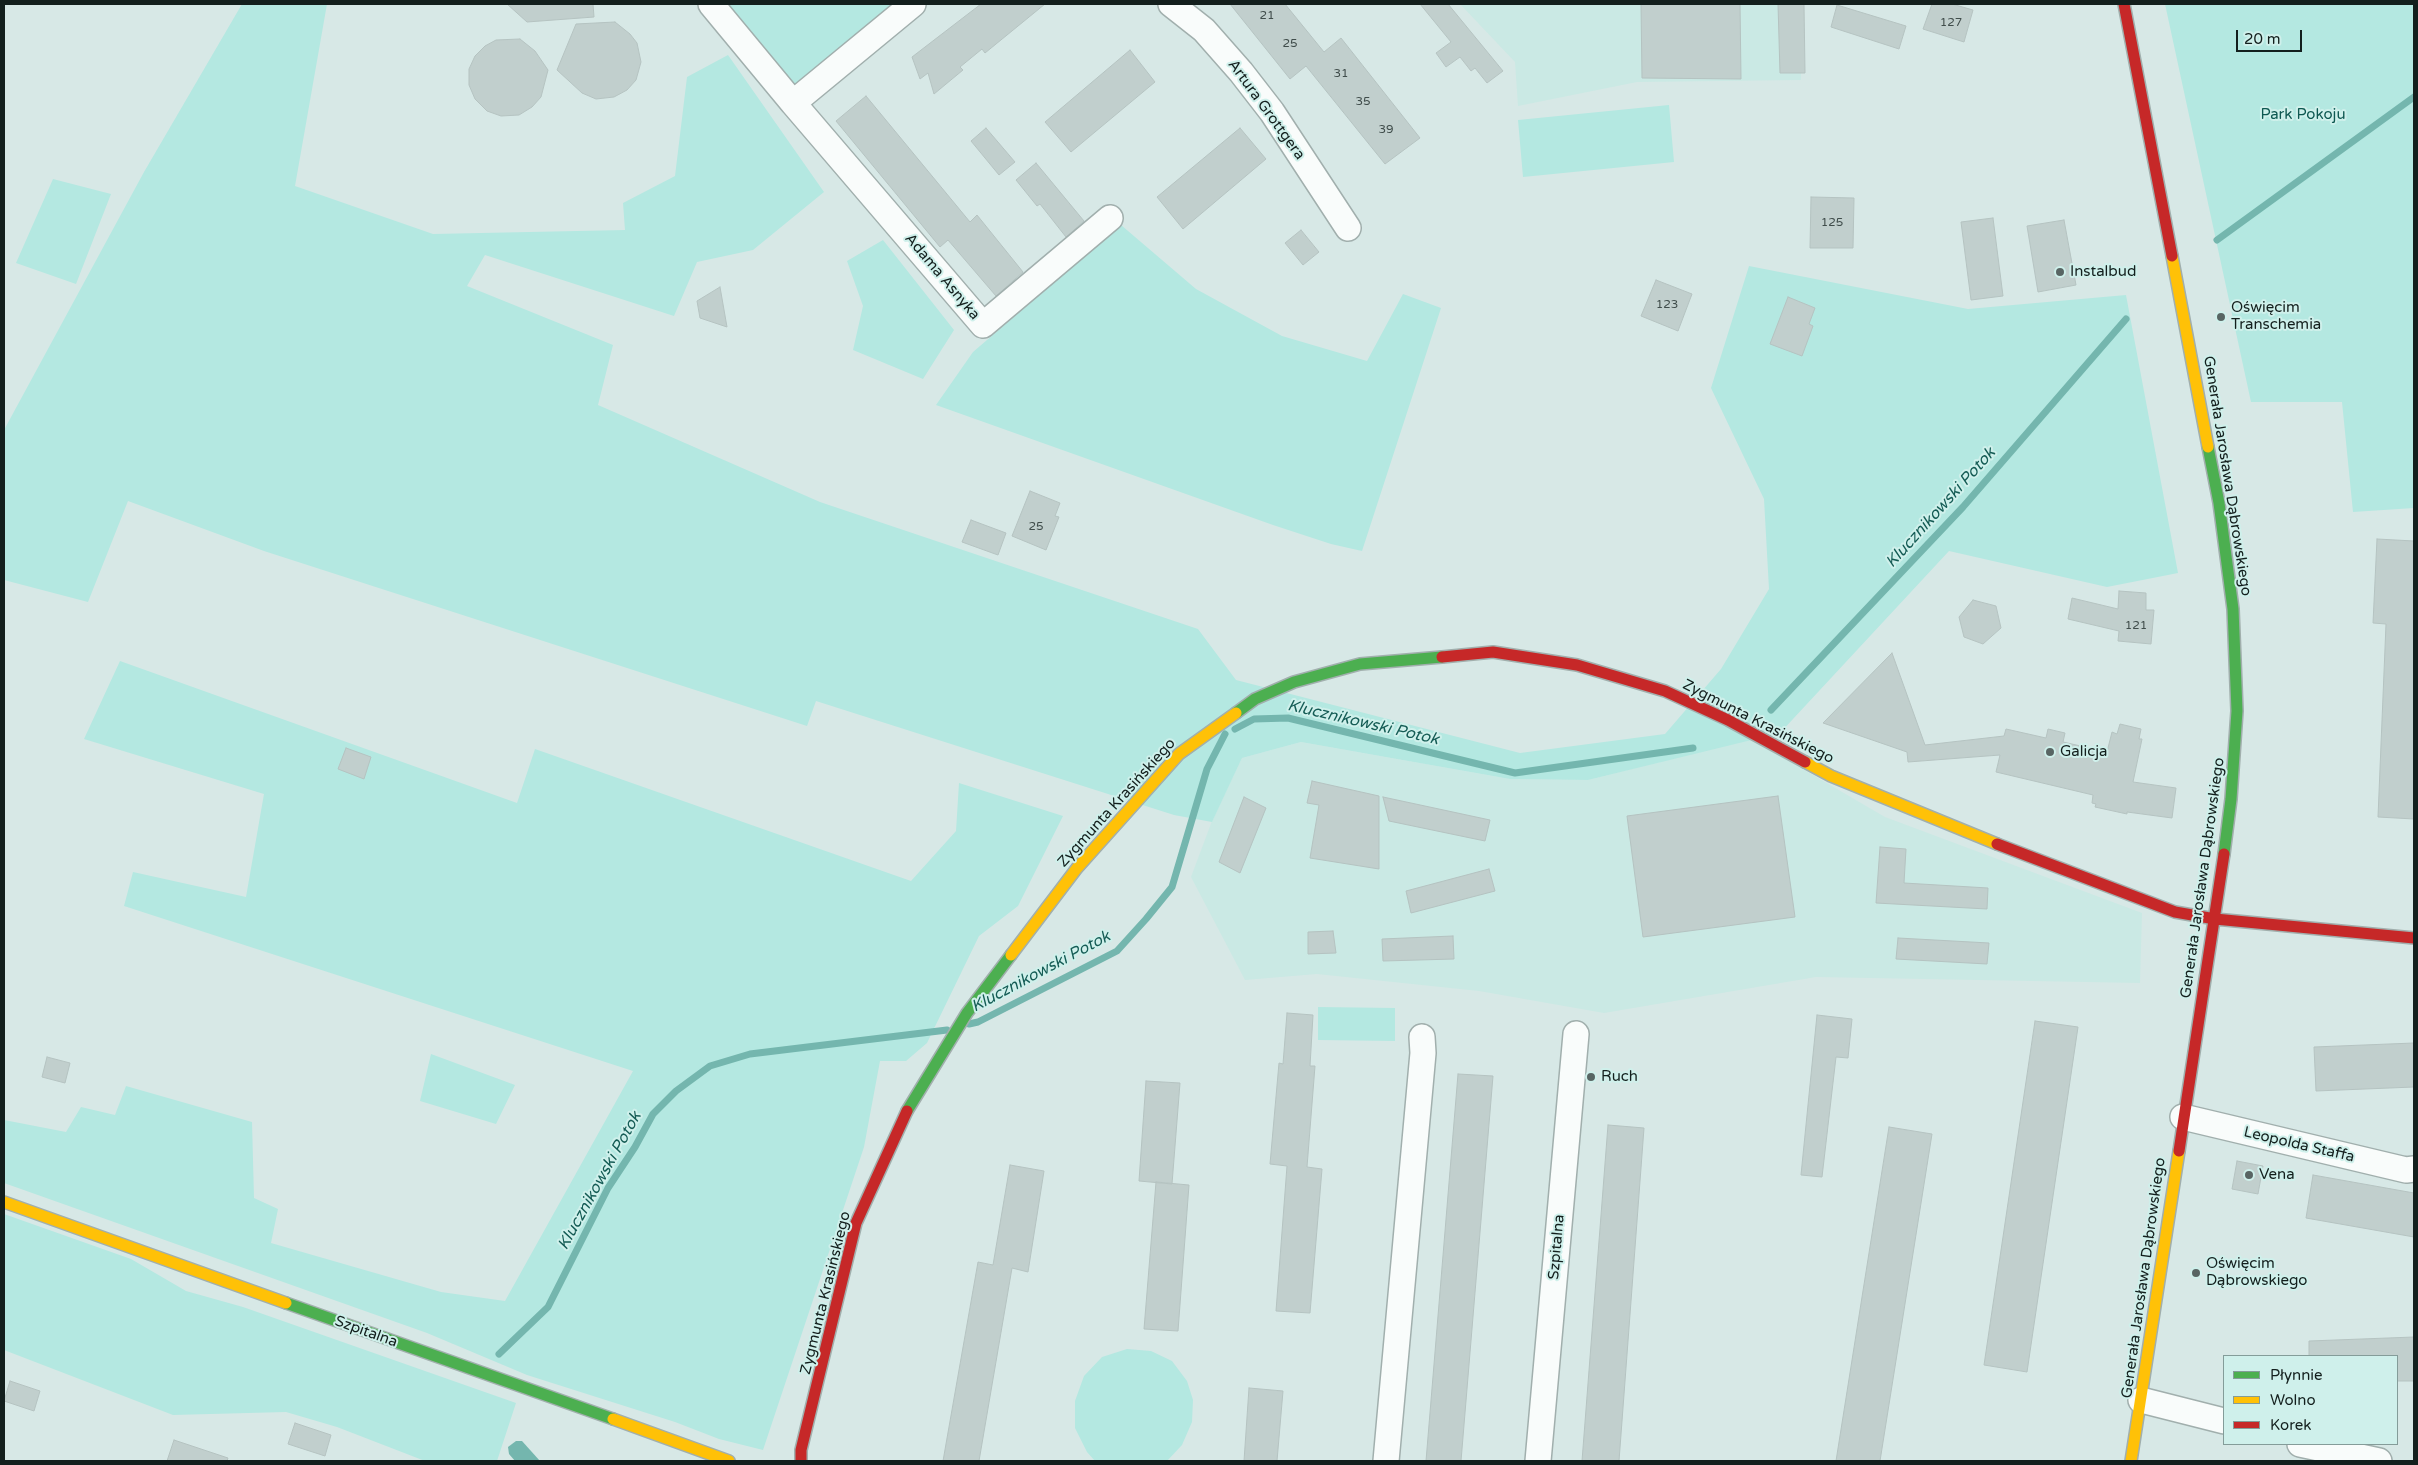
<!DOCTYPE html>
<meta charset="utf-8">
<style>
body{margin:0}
#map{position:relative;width:2418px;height:1465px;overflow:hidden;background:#d7e8e6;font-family:"Varela Round",sans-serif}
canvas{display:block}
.frame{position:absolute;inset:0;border:5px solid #131f1d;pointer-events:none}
.legend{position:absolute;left:2223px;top:1355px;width:175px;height:90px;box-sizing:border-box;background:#cff0eb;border:1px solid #849c99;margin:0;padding:6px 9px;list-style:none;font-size:15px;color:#131f1d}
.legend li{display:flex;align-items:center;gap:10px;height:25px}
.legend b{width:25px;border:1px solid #849c99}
.scale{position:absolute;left:2236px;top:30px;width:66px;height:22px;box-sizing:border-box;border:2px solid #131f1d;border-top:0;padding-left:6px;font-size:15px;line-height:18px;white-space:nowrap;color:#131f1d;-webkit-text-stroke:4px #cff0eb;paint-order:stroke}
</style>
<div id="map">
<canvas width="2418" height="1465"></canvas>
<div class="frame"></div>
<ul class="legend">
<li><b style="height:6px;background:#4caf50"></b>Płynnie</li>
<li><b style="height:6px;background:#ffc107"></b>Wolno</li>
<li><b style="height:6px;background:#c62828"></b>Korek</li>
</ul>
<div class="scale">20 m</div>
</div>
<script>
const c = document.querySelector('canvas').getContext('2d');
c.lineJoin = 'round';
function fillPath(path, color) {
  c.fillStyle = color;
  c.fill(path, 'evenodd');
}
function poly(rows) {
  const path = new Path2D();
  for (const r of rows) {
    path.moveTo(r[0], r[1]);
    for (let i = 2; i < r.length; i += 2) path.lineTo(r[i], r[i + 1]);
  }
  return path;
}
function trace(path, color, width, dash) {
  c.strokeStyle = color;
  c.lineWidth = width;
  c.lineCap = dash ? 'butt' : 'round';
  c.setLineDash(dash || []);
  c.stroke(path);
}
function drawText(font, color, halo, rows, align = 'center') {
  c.font = font + ' "Varela Round",sans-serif';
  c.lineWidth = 4;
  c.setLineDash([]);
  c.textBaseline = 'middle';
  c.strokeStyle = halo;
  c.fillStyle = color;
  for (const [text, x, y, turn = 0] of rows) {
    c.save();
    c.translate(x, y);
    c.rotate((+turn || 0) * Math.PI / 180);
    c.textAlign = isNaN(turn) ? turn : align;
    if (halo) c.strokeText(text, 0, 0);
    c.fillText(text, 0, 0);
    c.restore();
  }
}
fillPath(poly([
 [1460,4,1800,4,1801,80,1637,82,1518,106,1515,62],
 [1751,739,1885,817,2142,913,2140,983,1816,977,1604,1013,1479,991,1317,974,1245,980,1191,877,1212,821,1242,758,1301,742,1510,779,1588,780]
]), '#cae9e4');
fillPath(poly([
 [242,4,327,4,295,186,433,234,625,230,623,203,675,176,687,77,728,55,824,192,753,250,697,262,674,316,485,255,467,286,613,345,598,405,820,502,1198,629,1236,680,1520,753,1665,734,1721,669,1769,589,1764,499,1711,388,1749,266,1968,309,2126,295,2178,573,2107,587,1949,551,1780,733,1588,780,1510,779,1301,742,1242,758,1212,822,1174,815,816,701,807,726,264,551,128,501,88,602,4,580,4,430,144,172],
 [727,4,898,4,803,85,787,84],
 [2165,4,2414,4,2414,508,2353,512,2342,402,2251,402],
 [1669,105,1674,162,1523,177,1518,120],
 [53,179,111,194,76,284,16,263],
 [1121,225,1196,289,1282,336,1367,361,1403,294,1441,308,1362,551,1331,544,1273,525,936,405,973,352],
 [883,240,954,330,923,379,853,350,863,306,847,261],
 [120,661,517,803,535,749,911,881,956,831,959,783,1063,816,1018,906,979,936,927,1043,906,1061,880,1061,864,1147,763,1450,719,1439,675,1422,527,1375,427,1333,4,1183,4,1120,66,1132,81,1107,115,1115,126,1086,252,1122,254,1198,278,1209,271,1243,441,1292,505,1301,633,1071,124,906,133,872,246,897,264,794,84,739],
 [1318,1007,1395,1008,1395,1041,1318,1040],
 [431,1054,515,1085,496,1124,420,1101],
 [4,1214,131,1259,186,1291,243,1307,516,1403,497,1461,425,1461,337,1427,286,1412,173,1415,4,1350],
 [1127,1349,1151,1351,1172,1361,1187,1381,1193,1400,1192,1422,1182,1445,1167,1461,1095,1461,1087,1452,1075,1428,1075,1401,1084,1376,1102,1357]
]), '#b4e8e1');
fillPath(poly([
 [516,1441,522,1441,540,1461,515,1461,509,1454,508,1447]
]), '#74b6ae');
trace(poly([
 [2217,240,2414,97],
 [1771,710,1963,507,2126,319],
 [1235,729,1254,719,1288,718,1515,773,1693,748],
 [969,1024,978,1022,1117,951,1146,919,1172,887,1207,769,1225,734],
 [499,1354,548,1307,608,1188,635,1147,653,1114,676,1091,710,1066,750,1054,947,1030]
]), '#74b6ae', 7);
const building = poly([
 [507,4,593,4,594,17,527,22,507,4],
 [981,4,1045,4,985,53,982,49,960,67,963,70,934,94,928,73,920,79,912,57,981,4],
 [1230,4,1285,4,1324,52,1341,38,1420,138,1385,164,1306,66,1290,79,1230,4],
 [1420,4,1448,4,1503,71,1487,83,1475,68,1471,71,1460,57,1446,67,1436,53,1451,42,1420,4],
 [1641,4,1740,4,1741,79,1642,78,1641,4],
 [1778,4,1804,4,1805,73,1780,73,1778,4],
 [1932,4,1952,4,1973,10,1964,42,1923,29,1932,4],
 [1837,5,1906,26,1899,49,1831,27,1837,5],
 [615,22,630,34,637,43,641,62,636,80,627,90,614,97,596,99,582,93,557,70,576,24,615,22],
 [520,39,535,51,548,70,541,97,532,107,519,115,501,116,487,111,475,99,469,85,469,69,475,56,485,46,496,40,520,39],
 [1130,50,1155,82,1071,152,1045,122,1130,50],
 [866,96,970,222,977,215,1023,272,996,296,948,240,940,247,836,121,866,96],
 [986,128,1015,162,999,175,971,141,986,128],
 [1240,128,1266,159,1183,229,1157,197,1240,128],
 [1036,163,1084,221,1066,237,1040,204,1037,206,1016,180,1036,163],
 [1811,197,1854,198,1853,248,1810,248,1811,197],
 [1993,218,2003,296,1971,300,1961,222,1993,218],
 [2064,220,2076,285,2038,292,2027,226,2064,220],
 [1301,230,1319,252,1303,265,1285,243,1301,230],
 [1656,280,1692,294,1678,331,1641,316,1656,280],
 [720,287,727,327,700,318,697,301,720,287],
 [1788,297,1815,308,1809,324,1813,326,1802,356,1770,344,1788,297],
 [1030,491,1060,503,1055,516,1059,517,1046,550,1012,536,1030,491],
 [971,520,1006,533,998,555,962,542,971,520],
 [2377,539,2414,541,2414,819,2378,817,2386,624,2373,623,2377,539],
 [2119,591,2146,593,2146,610,2154,610,2151,644,2118,641,2119,631,2068,619,2072,598,2118,609,2119,591],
 [1973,600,1996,606,2001,628,1983,644,1964,637,1959,617,1973,600],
 [1892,653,1925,745,2004,736,2006,729,2046,738,2048,729,2065,733,2063,742,2107,752,2112,732,2117,734,2120,724,2141,729,2139,739,2142,739,2133,782,2176,788,2172,818,2127,812,2127,814,2095,807,2096,804,2092,803,2093,795,1996,772,2000,755,1908,762,1907,752,1823,723,1892,653],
 [346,748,371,757,364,779,338,769,346,748],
 [1312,781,1379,796,1379,869,1310,858,1319,805,1307,803,1312,781],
 [1778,796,1795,917,1643,937,1627,816,1778,796],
 [1244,797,1266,808,1240,873,1219,862,1244,797],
 [1383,797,1490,820,1485,841,1389,821,1383,797],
 [1880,847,1906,849,1904,883,1988,888,1987,909,1876,903,1880,847],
 [1489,869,1495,891,1411,913,1406,891,1489,869],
 [1333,931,1336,953,1308,954,1308,932,1333,931],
 [1453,936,1454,959,1383,961,1382,939,1453,936],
 [1898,938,1989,943,1987,964,1896,959,1898,938],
 [1287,1013,1313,1015,1310,1066,1315,1066,1307,1167,1322,1169,1310,1313,1276,1311,1287,1166,1270,1164,1279,1063,1283,1064,1287,1013],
 [1817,1015,1852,1019,1848,1058,1836,1057,1822,1177,1801,1175,1817,1015],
 [2035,1021,2078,1027,2027,1372,1984,1365,2035,1021],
 [2414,1043,2414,1087,2316,1091,2314,1047,2414,1043],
 [47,1057,70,1063,65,1083,42,1077,47,1057],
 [1458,1074,1493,1076,1461,1461,1426,1461,1458,1074],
 [1146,1081,1180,1083,1172,1184,1139,1181,1146,1081],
 [1608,1125,1644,1128,1619,1461,1582,1461,1608,1125],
 [1889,1127,1932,1134,1880,1461,1836,1461,1889,1127],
 [2237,1161,2263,1166,2258,1194,2232,1189,2237,1161],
 [1010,1165,1044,1171,1028,1272,1012,1268,979,1461,943,1461,978,1262,993,1265,1010,1165],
 [2313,1175,2414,1193,2414,1237,2306,1218,2313,1175],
 [1156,1182,1189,1185,1178,1331,1144,1329,1156,1182],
 [2414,1337,2414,1381,2397,1381,2397,1356,2309,1356,2309,1341,2414,1337],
 [10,1381,40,1391,34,1411,4,1401,10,1381],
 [1249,1388,1283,1391,1277,1461,1244,1461,1249,1388],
 [295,1423,331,1435,325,1456,288,1444,295,1423],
 [174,1440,228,1458,227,1461,167,1461,174,1440]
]);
fillPath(building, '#c1cfcd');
trace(building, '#b5c3c1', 1);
const street = poly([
 [711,4,793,103,913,4],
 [1171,4,1204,30,1241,72,1272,112,1348,228],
 [793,103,983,325,1110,218],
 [2183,1117,2406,1170,2414,1169],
 [2141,1400,2224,1421],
 [2300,1444,2379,1461],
 [1386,1461,1423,1053,1422,1037],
 [1538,1461,1576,1034]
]);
const fast = poly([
 [2208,447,2219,503,2233,609,2237,711,2231,799,2224,854],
 [1236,713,1255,699,1294,682,1360,664,1442,657],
 [907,1111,967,1013,1011,955],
 [286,1303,613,1419]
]);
const slow = poly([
 [2172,256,2208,447],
 [1805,762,1831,776,1997,844],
 [1011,955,1077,868,1179,754,1236,713],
 [4,1202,286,1303],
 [613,1419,729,1461],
 [2131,1461,2179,1151]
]);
const jam = poly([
 [2124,4,2172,256],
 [1442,657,1493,652,1577,665,1665,691,1728,720,1805,762],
 [1997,844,2175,912,2215,919,2414,938],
 [2179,1151,2224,854],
 [801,1461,801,1450,856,1223,907,1111]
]);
trace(street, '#a1afad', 28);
trace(fast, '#a1afad', 14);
trace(slow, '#a1afad', 14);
trace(jam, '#a1afad', 14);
trace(street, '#f9fcfb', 25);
trace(fast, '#4caf50', 11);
trace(slow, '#ffc107', 11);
trace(jam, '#c62828', 11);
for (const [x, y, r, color] of [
 [2060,272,5,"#586563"],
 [2221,317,5,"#586563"],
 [2050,752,5,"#586563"],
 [1591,1077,5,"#586563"],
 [2249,1175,5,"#586563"],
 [2196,1273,5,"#586563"]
]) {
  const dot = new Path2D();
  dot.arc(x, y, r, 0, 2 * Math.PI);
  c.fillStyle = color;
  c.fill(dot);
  trace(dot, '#cff0eb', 2);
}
drawText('12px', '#404d4b', null, [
 ["21",1267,16],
 ["127",1951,23],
 ["25",1290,44],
 ["31",1341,74],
 ["35",1363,102],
 ["39",1386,130],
 ["125",1832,223],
 ["123",1667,305],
 ["25",1036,527],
 ["121",2136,626]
]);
drawText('15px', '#131f1d', '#cff0eb', [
 ["Artura Grottgera",1266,110,54],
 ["Adama Asnyka",942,277,50],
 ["Generała Jarosława Dąbrowskiego",2227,476,81],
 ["Zygmunta Krasińskiego",1758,722,27],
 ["Zygmunta Krasińskiego",1117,803,-48],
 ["Generała Jarosława Dąbrowskiego",2203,878,-82],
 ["Leopolda Staffa",2299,1145,13],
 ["Szpitalna",1557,1247,-85],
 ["Generała Jarosława Dąbrowskiego",2144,1278,-82],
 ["Zygmunta Krasińskiego",826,1293,-76],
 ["Szpitalna",366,1332,20]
]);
drawText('15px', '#0e5851', '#cff0eb', [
 ["Park Pokoju",2303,115]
]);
drawText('15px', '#131f1d', '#cff0eb', [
 ["Instalbud",2070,272],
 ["Oświęcim",2231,308],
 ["Transchemia",2231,325],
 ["Galicja",2060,752],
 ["Ruch",1601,1077],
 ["Vena",2259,1175],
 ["Oświęcim",2206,1264],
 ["Dąbrowskiego",2206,1281]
], 'left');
drawText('italic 16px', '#155c55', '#cff0eb', [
 ["Klucznikowski Potok",1941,508,-48],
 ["Klucznikowski Potok",1363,723,13],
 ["Klucznikowski Potok",1041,972,-28],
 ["Klucznikowski Potok",600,1181,-61]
]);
</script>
